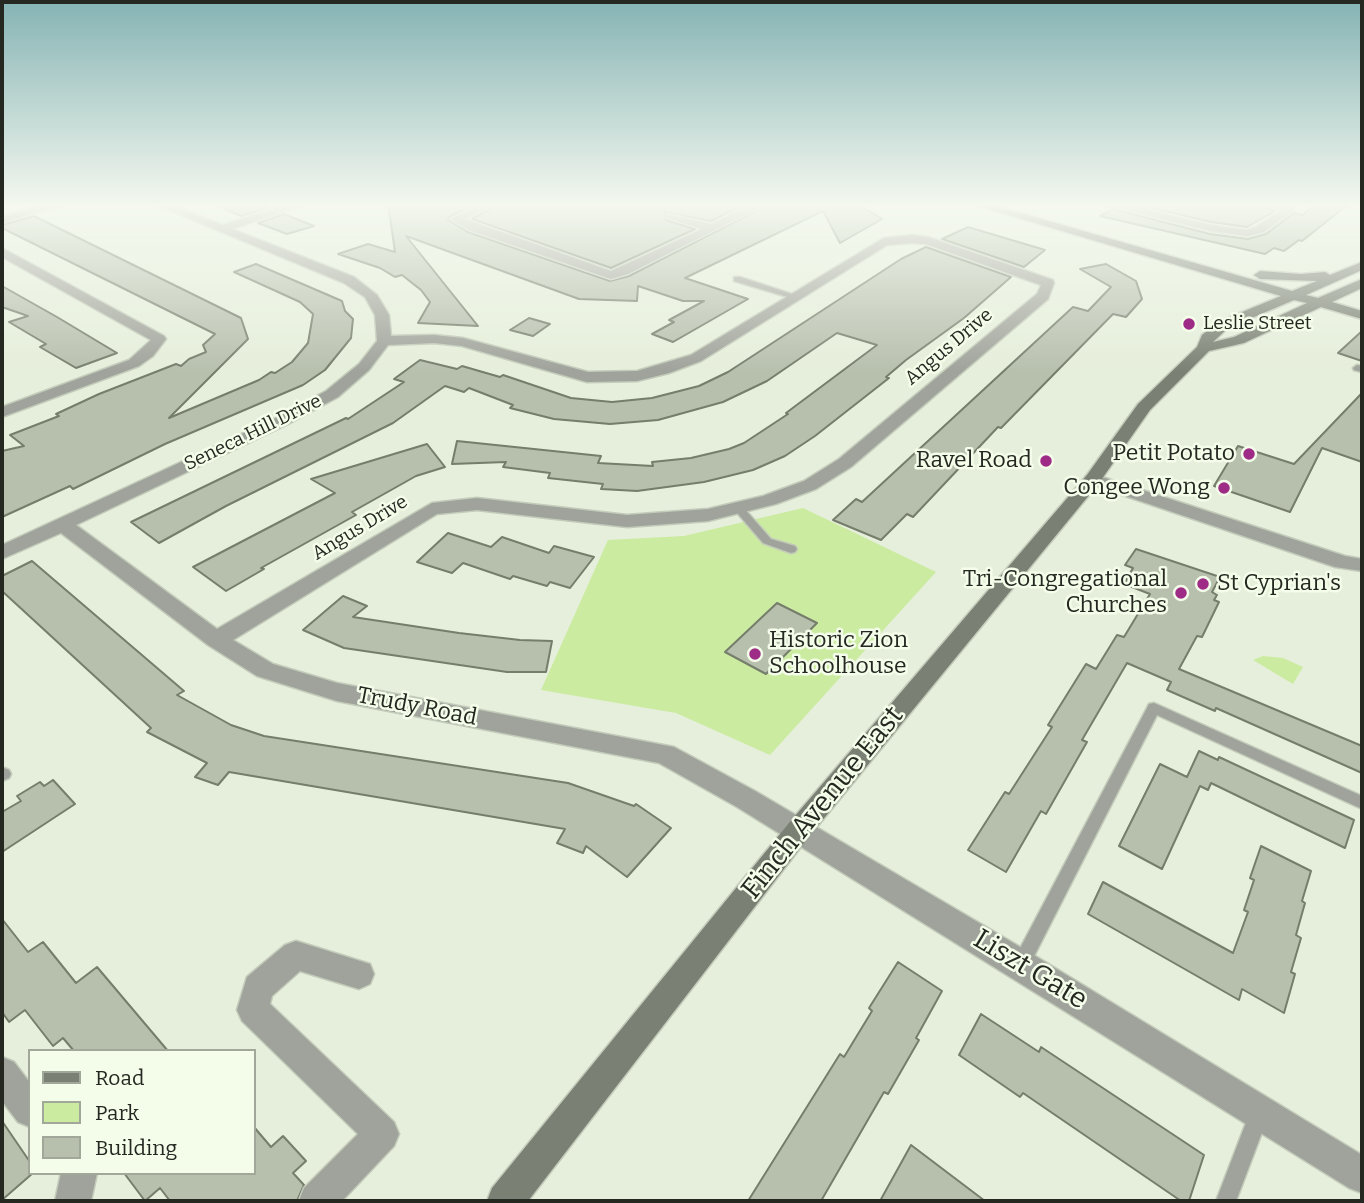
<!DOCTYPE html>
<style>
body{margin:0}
#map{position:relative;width:1364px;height:1203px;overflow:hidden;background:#e6efdb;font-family:Bitter,serif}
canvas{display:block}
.frame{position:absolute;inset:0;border:4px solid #252821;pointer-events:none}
.legend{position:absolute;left:28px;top:1049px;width:228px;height:126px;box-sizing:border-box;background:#f3fde9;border:2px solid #a1a899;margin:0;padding:9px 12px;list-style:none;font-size:21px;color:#252821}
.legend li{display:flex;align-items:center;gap:14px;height:35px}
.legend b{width:35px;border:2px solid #a1a899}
</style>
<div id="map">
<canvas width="1364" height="1203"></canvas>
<div class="frame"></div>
<ul class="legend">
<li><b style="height:9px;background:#7b8074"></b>Road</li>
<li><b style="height:19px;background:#cbeba0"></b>Park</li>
<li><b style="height:19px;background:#b7bfad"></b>Building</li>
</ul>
</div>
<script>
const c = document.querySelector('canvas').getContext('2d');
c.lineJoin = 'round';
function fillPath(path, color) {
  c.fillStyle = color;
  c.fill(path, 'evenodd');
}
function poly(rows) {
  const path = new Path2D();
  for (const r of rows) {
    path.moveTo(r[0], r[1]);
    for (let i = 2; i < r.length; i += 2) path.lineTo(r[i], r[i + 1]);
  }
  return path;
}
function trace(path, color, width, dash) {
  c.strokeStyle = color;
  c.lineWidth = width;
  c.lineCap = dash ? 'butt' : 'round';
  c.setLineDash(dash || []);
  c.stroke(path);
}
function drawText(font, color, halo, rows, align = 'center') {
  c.font = font + ' Bitter,serif';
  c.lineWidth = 5;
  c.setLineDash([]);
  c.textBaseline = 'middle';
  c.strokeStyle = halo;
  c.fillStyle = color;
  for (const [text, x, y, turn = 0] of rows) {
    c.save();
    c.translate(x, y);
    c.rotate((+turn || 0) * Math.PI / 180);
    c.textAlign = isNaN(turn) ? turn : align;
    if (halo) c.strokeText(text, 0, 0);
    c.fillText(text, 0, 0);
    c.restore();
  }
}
fillPath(poly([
 [803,508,936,572,770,755,676,713,541,690,608,540,684,536],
 [1263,656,1283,658,1303,667,1293,684,1253,660]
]), '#cbeba0');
const building = poly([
 [211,203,255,203,267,208,241,216,211,203],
 [388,203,477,203,449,217,448,220,468,232,610,281,629,276,771,203,857,203,882,219,840,243,823,211,685,278,748,299,673,342,652,334,674,322,669,320,704,301,683,301,638,286,637,301,579,299,406,236,478,326,418,323,430,302,421,290,402,275,395,277,380,268,338,254,368,244,395,252,388,203],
 [501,203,747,203,711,221,665,212,666,220,695,229,611,268,472,219,501,203],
 [1132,203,1254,203,1275,211,1247,227,1211,222,1132,203],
 [1318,203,1350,203,1302,241,1299,240,1284,251,1274,248,1265,254,1100,216,1113,209,1210,234,1248,239,1266,234,1294,213,1302,215,1318,203],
 [284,214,314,226,287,234,258,223,284,214],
 [34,216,241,318,248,339,169,418,259,380,271,372,275,373,292,362,308,343,313,314,300,302,234,272,256,264,342,301,345,311,353,319,351,338,325,370,303,385,165,444,73,489,70,486,2,517,2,451,24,446,10,435,59,416,56,414,99,394,176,364,181,366,189,359,206,352,203,345,215,334,2,228,2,225,34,216],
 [968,227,1025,244,1045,250,1024,267,942,239,968,227],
 [926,247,1011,277,964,318,906,360,886,377,889,378,815,436,785,456,753,470,704,482,637,491,601,489,603,484,548,478,550,473,503,467,506,462,452,464,457,441,601,456,598,463,653,466,652,462,691,458,729,449,744,443,788,414,786,413,877,345,837,333,767,381,723,402,658,420,610,424,554,419,510,408,513,405,469,388,464,392,445,386,393,423,226,506,159,543,131,522,346,418,348,419,404,382,394,379,420,360,457,369,462,366,500,377,503,375,571,398,612,402,652,398,699,386,728,372,901,259,926,247],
 [1106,264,1136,281,1142,299,1126,317,1113,314,1001,428,998,427,913,517,907,514,881,540,833,520,856,499,862,502,1073,307,1088,311,1111,287,1080,269,1106,264],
 [2,286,57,317,117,353,76,368,40,347,46,344,9,322,28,316,2,307,2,286],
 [529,318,550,324,533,336,510,330,529,318],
 [1362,331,1362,361,1338,353,1362,331],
 [1362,393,1362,462,1322,448,1290,512,1214,486,1238,446,1294,464,1362,393],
 [427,444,445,467,416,476,352,512,356,515,261,568,264,569,226,591,193,567,335,493,311,479,427,444],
 [448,533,491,547,502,537,549,553,554,546,594,557,570,588,550,582,547,586,513,576,510,579,463,563,452,573,417,562,448,533],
 [1136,549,1220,577,1212,592,1217,595,1214,600,1219,602,1202,637,1197,636,1179,669,1362,746,1362,773,1216,708,1215,711,1167,690,1171,682,1127,663,1082,740,1087,742,1046,814,1041,811,1006,872,968,850,1005,792,1009,794,1052,727,1048,725,1086,664,1096,669,1117,635,1124,637,1150,594,1124,584,1133,568,1125,565,1136,549],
 [32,561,184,691,177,695,231,725,264,736,568,783,634,806,636,804,671,828,627,877,586,846,583,853,557,843,565,829,229,772,218,785,195,777,207,763,147,732,151,728,2,591,2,576,32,561],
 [343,596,367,606,353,617,459,633,520,640,552,641,546,672,507,672,344,648,303,630,343,596],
 [777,603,817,623,766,674,725,652,777,603],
 [1199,751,1218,760,1219,757,1354,820,1345,848,1211,783,1208,790,1200,786,1162,869,1119,846,1160,764,1187,777,1199,751],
 [53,780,75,804,2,852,2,812,21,801,17,796,40,782,44,786,53,780],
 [1261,846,1311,871,1302,901,1305,903,1296,935,1301,938,1291,972,1295,974,1284,1013,1242,989,1239,1000,1088,914,1103,882,1233,953,1248,912,1244,910,1254,880,1250,878,1261,846],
 [2,919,28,952,43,942,76,983,97,967,168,1051,74,1051,63,1038,53,1046,25,1010,9,1022,2,1012,2,919],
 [898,962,942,991,916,1038,919,1040,888,1094,884,1092,821,1201,748,1201,840,1054,844,1057,872,1011,869,1008,898,962],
 [981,1014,1039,1052,1041,1047,1204,1155,1189,1201,1181,1201,1023,1093,1020,1097,959,1055,981,1014],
 [2,1121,30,1162,30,1173,33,1173,2,1200,2,1121],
 [254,1127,271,1147,283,1136,306,1161,293,1173,304,1185,297,1201,170,1201,160,1188,145,1201,124,1173,254,1173,254,1127],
 [911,1145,985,1201,880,1201,911,1145]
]);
fillPath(building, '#b7bfad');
trace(building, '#757d6b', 2);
const lane = poly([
 [734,277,740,277,801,297,794,299,734,281,734,277],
 [1357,365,1362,366,1362,372,1354,370,1353,368,1357,365],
 [738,505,742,506,771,539,795,546,797,549,795,552,791,553,763,543,733,508,738,505],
 [1154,703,1362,796,1362,809,1157,715,1027,970,1021,972,1015,970,1012,964,1015,958,1147,708,1149,704,1154,703],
 [4,768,9,770,11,774,9,778,2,781,2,769,4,768],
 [1259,1104,1266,1107,1269,1114,1236,1201,1216,1201,1252,1107,1259,1104]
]);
const street = poly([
 [50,203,68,203,2,223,2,217,50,203],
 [152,203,167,203,222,225,292,203,309,203,232,229,354,277,377,295,389,315,391,336,434,335,463,338,588,372,637,371,691,355,884,238,912,235,928,237,1053,280,1054,283,1048,299,851,467,816,489,776,504,708,521,627,527,477,510,437,514,233,640,273,664,337,683,674,747,755,791,1032,954,1362,1155,1362,1193,1349,1188,737,807,659,763,337,701,257,676,208,645,61,533,2,559,2,545,276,418,326,391,359,364,377,341,375,315,365,297,344,283,152,203],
 [912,243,926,244,1041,285,1037,294,839,459,804,481,763,496,708,509,627,515,477,498,432,503,217,629,76,525,288,424,338,397,369,370,388,345,434,343,462,346,587,382,637,381,669,373,701,361,887,245,912,243],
 [484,203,499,203,465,219,611,271,702,229,667,218,667,214,711,224,754,203,768,203,628,274,611,279,469,230,450,219,484,203],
 [1098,203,1119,203,1211,225,1247,230,1256,227,1281,210,1264,203,1282,203,1295,209,1264,232,1247,236,1211,231,1098,203],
 [2,248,164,336,166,339,153,356,139,366,2,417,2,407,129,360,151,340,2,257,2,248],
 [1093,474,1345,556,1362,559,1362,571,1335,567,1087,483,1084,479,1087,475,1093,474],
 [296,941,370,964,374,974,370,984,359,989,300,971,272,996,270,1004,394,1122,399,1134,394,1146,342,1201,299,1201,304,1188,358,1134,242,1021,237,1010,247,977,285,945,296,941],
 [2,1057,14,1062,30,1083,30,1127,18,1122,2,1101,2,1057],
 [61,1173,97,1173,91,1201,55,1201,61,1173]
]);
const secondary = poly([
 [968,203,986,203,1292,291,1317,281,1260,279,1254,275,1260,271,1301,274,1325,272,1330,275,1362,262,1362,270,1306,295,1318,298,1362,279,1362,288,1332,302,1362,311,1362,319,1321,307,1244,343,1209,351,1150,410,1099,483,807,839,528,1201,487,1201,492,1188,789,823,1087,475,1138,404,1197,347,1202,335,1218,322,1281,296,968,203],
 [1294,300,1307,303,1234,337,1213,342,1228,328,1294,300]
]);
trace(lane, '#c3cbba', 3);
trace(street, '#c3cbba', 3);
trace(secondary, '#c3cbba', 3);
fillPath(lane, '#9fa39b');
fillPath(street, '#9fa39b');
fillPath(secondary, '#7b8074');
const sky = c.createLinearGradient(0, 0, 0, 372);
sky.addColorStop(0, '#85b3b4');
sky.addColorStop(0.55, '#f4f8ef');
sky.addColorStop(1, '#f4f8ef00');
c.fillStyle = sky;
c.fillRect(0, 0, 1364, 372);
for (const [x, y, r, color] of [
 [1189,324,7,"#9e2c87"],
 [1249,454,7,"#9e2c87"],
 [1046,461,7,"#9e2c87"],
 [1224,488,7,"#9e2c87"],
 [1203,584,7,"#9e2c87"],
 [1181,593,7,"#9e2c87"],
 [755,654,7,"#9e2c87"]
]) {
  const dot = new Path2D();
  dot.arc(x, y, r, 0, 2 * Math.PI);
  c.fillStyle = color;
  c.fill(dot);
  trace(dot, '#f3fde9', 2.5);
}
drawText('19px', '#252821', '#f3fde9', [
 ["Leslie Street",1203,324]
], 'left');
drawText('19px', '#252821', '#f3fde9', [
 ["Angus Drive",949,347,-40],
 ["Seneca Hill Drive",253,433,-26],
 ["Angus Drive",360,528,-31]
]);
drawText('23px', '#252821', '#f3fde9', [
 ["Petit Potato",1235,454],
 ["Ravel Road",1032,461],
 ["Congee Wong",1210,488],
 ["Tri-Congregational",1167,580],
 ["Churches",1167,606],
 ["St Cyprian's",1217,584,"left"],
 ["Historic Zion",769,641,"left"],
 ["Schoolhouse",769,667,"left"]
], 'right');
drawText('23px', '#252821', '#f3fde9', [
 ["Trudy Road",417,707,11]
]);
drawText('28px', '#252821', '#f3fde9', [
 ["Finch Avenue East",823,803,-51],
 ["Liszt Gate",1030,970,31]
]);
</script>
